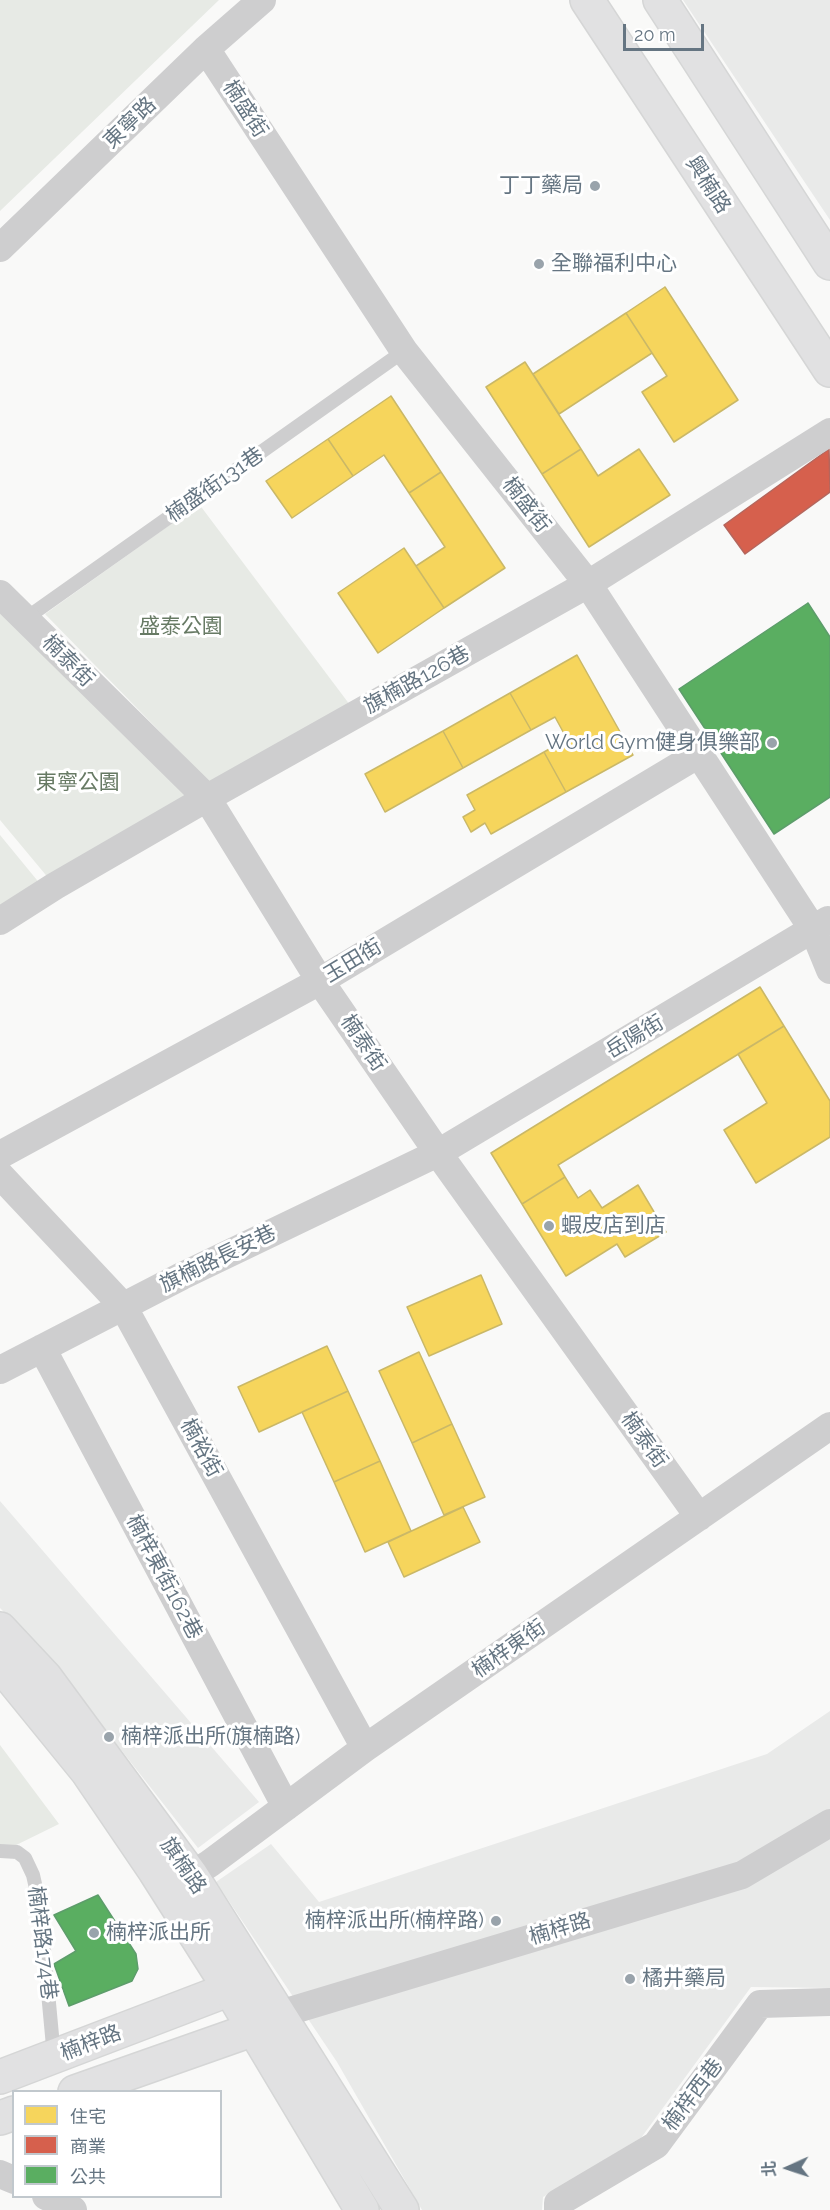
<!DOCTYPE html>
<meta charset="utf-8">
<style>
body{margin:0}
#map{position:relative;width:830px;height:2210px;overflow:hidden;background:#f9f9f8;font-family:Raleway,"Noto Sans TC",sans-serif}
canvas{display:block}
.legend{position:absolute;left:12px;top:2090px;width:210px;height:108px;box-sizing:border-box;background:#fff;border:2px solid #c1c8cd;margin:0;padding:8px 10px;list-style:none;font-size:18px;color:#657582}
.legend li{display:flex;align-items:center;gap:12px;height:30px}
.legend b{width:30px;border:2px solid #c1c8cd}
.north{position:absolute;left:758px;top:2138px;width:60px;height:60px;-webkit-text-stroke:4px #fff;paint-order:stroke;rotate:267deg;font-size:16px;font-weight:700;line-height:24px;text-align:center;color:#657582}
.north::after{content:'';display:block;margin:auto;width:21px;height:27px;background:#657582;clip-path:polygon(50% 0,100% 100%,50% 72%,0 100%)}
.scale{position:absolute;left:623px;top:24px;width:81px;height:27px;box-sizing:border-box;border:3px solid #657582;border-top:0;padding-left:8px;font-size:18px;line-height:21px;white-space:nowrap;color:#657582;-webkit-text-stroke:4px #fff;paint-order:stroke}
</style>
<div id="map">
<canvas width="830" height="2210"></canvas>
<ul class="legend">
<li><b style="height:16px;background:#f6d55c"></b>住宅</li>
<li><b style="height:16px;background:#d6604d"></b>商業</li>
<li><b style="height:16px;background:#5aae61"></b>公共</li>
</ul>
<div class="north">北</div>
<div class="scale">20 m</div>
</div>
<script>
const c = document.querySelector('canvas').getContext('2d');
c.lineJoin = 'round';
function fillPath(path, color) {
  c.fillStyle = color;
  c.fill(path, 'evenodd');
}
function poly(rows) {
  const path = new Path2D();
  for (const r of rows) {
    path.moveTo(r[0], r[1]);
    for (let i = 2; i < r.length; i += 2) path.lineTo(r[i], r[i + 1]);
  }
  return path;
}
function trace(path, color, width, dash) {
  c.strokeStyle = color;
  c.lineWidth = width;
  c.lineCap = dash ? 'butt' : 'round';
  c.setLineDash(dash || []);
  c.stroke(path);
}
function drawText(font, color, halo, rows, align = 'center') {
  c.font = font + ' Raleway,"Noto Sans TC",sans-serif';
  c.lineWidth = 6;
  c.setLineDash([]);
  c.textBaseline = 'middle';
  c.strokeStyle = halo;
  c.fillStyle = color;
  for (const [text, x, y, turn = 0] of rows) {
    c.save();
    c.translate(x, y);
    c.rotate((+turn || 0) * Math.PI / 180);
    c.textAlign = isNaN(turn) ? turn : align;
    if (halo) c.strokeText(text, 0, 0);
    c.fillText(text, 0, 0);
    c.restore();
  }
}
fillPath(poly([
 [683,0,830,0,830,220],
 [0,1501,259,1802,198,1848,53,1663,0,1608],
 [830,1711,830,1988,751,1987,641,2138,543,2197,542,2210,422,2210,337,2062,216,1882,271,1844,319,1902,767,1754]
]), '#e9eae9');
fillPath(poly([
 [0,0,219,0,0,211],
 [199,504,353,709,214,787,45,614],
 [0,598,207,798,55,886,0,820],
 [0,835,41,885,0,912],
 [0,1745,59,1824,0,1853]
]), '#e7eae5');
const homes = poly([
 [665,287,738,400,674,442,642,392,667,376,626,313,665,287],
 [626,313,652,353,559,414,533,374,626,313],
 [525,362,581,449,542,474,486,387,525,362],
 [391,396,441,472,409,493,384,455,353,476,328,439,391,396],
 [328,439,353,476,292,518,266,481,328,439],
 [581,449,598,476,639,449,670,495,589,547,542,474,581,449],
 [441,472,505,568,444,608,416,566,445,547,409,493,441,472],
 [404,548,444,608,378,653,338,593,404,548],
 [577,655,633,755,566,792,544,752,567,739,555,717,531,730,510,693,577,655],
 [510,693,531,730,463,768,443,731,510,693],
 [443,731,463,768,385,812,365,774,443,731],
 [544,752,566,792,491,834,485,823,471,832,463,817,475,810,467,795,544,752],
 [760,987,784,1026,558,1165,565,1177,522,1204,491,1153,760,987],
 [784,1026,830,1101,830,1137,756,1183,724,1130,767,1103,738,1054,784,1026],
 [565,1177,578,1198,590,1190,602,1208,638,1185,666,1232,625,1257,617,1244,566,1276,522,1204,565,1177],
 [481,1275,502,1324,429,1356,407,1307,481,1275],
 [327,1346,348,1391,259,1432,238,1387,327,1346],
 [419,1352,452,1424,412,1443,379,1371,419,1352],
 [348,1391,380,1461,334,1482,302,1412,348,1391],
 [452,1424,485,1497,444,1515,412,1443,452,1424],
 [380,1461,411,1531,365,1552,334,1482,380,1461],
 [463,1507,480,1542,404,1577,388,1542,463,1507]
]);
fillPath(homes, '#f6d55c');
trace(homes, '#cab867', 1.5);
const shops = poly([
 [829,449,830,492,745,554,724,525,829,449]
]);
fillPath(shops, '#d6604d');
trace(shops, '#b4665d', 1.5);
const public = poly([
 [808,603,830,637,830,797,774,834,679,689,808,603],
 [98,1895,136,1954,138,1969,132,1981,69,2006,54,1964,76,1951,54,1915,98,1895]
]);
fillPath(public, '#5aae61');
trace(public, '#5d9d6b', 1.5);
const secondary = poly([
 [587,0,830,370],
 [660,0,830,263],
 [0,2077,230,1989,254,2001],
 [75,2092,254,2029,278,2015],
 [0,2118,14,2113]
]);
const primary = poly([
 [0,1629,45,1677,191,1875,402,2210],
 [0,1664,87,1771,155,1871,230,1989,362,2210]
]);
trace(secondary, '#d5d6d6', 36);
trace(primary, '#d5d6d6', 36);
trace(poly([
 [25,619,404,351],
 [0,1851,17,1852,25,1858,33,1875,40,1906,54,2057]
]), '#cececf', 14);
trace(poly([
 [206,49,404,351,588,584,814,931,830,970],
 [0,248,206,49,262,0],
 [0,594,207,798,320,981,438,1153,699,1517],
 [0,921,55,886,207,798,588,584,830,432],
 [0,1155,320,981,699,754],
 [0,1175,123,1306,365,1748],
 [42,1348,286,1807],
 [0,1370,182,1276,438,1153,828,920],
 [191,1875,209,1864,365,1748,830,1426],
 [280,2014,742,1875,830,1823],
 [0,2174,14,2180],
 [46,2196,73,2210],
 [558,2210,558,2203,656,2145,760,2004,830,2002]
]), '#cececf', 28);
trace(secondary, '#e1e1e2', 33);
trace(primary, '#e1e1e2', 33);
for (const [x, y, r, color] of [
 [595,186,6,"#99a3ab"],
 [539,264,6,"#99a3ab"],
 [772,743,6,"#99a3ab"],
 [549,1226,6,"#99a3ab"],
 [109,1737,6,"#99a3ab"],
 [496,1921,6,"#99a3ab"],
 [94,1933,6,"#99a3ab"],
 [630,1979,6,"#99a3ab"]
]) {
  const dot = new Path2D();
  dot.arc(x, y, r, 0, 2 * Math.PI);
  c.fillStyle = color;
  c.fill(dot);
  trace(dot, '#fff', 2);
}
drawText('21px', '#657582', '#fff', [
 ["楠盛街",245,109,57],
 ["東寧路",130,123,-44],
 ["興楠路",708,185,57],
 ["楠盛街131巷",215,485,-35],
 ["楠盛街",526,505,52],
 ["楠泰街",68,661,45],
 ["旗楠路126巷",417,680,-29],
 ["玉田街",353,961,-31],
 ["岳陽街",635,1037,-31],
 ["楠泰街",363,1043,56],
 ["旗楠路長安巷",218,1259,-26],
 ["楠泰街",644,1440,54],
 ["楠裕街",201,1448,61],
 ["楠梓東街162巷",164,1577,62],
 ["楠梓東街",509,1649,-35],
 ["旗楠路",183,1866,55],
 ["楠梓路",560,1929,-17],
 ["楠梓路174巷",42,1943,83],
 ["楠梓路",91,2043,-21],
 ["楠梓西巷",693,2095,-53]
]);
drawText('21px', '#657582', '#fff', [
 ["丁丁藥局",583,186,"right"],
 ["全聯福利中心",551,264],
 ["World Gym健身俱樂部",760,743,"right"],
 ["蝦皮店到店",561,1226],
 ["楠梓派出所(旗楠路)",121,1737],
 ["楠梓派出所(楠梓路)",484,1921,"right"],
 ["楠梓派出所",106,1933],
 ["橘井藥局",642,1979]
], 'left');
drawText('21px', '#677a64', '#fff', [
 ["盛泰公園",181,627],
 ["東寧公園",78,783]
]);
</script>
